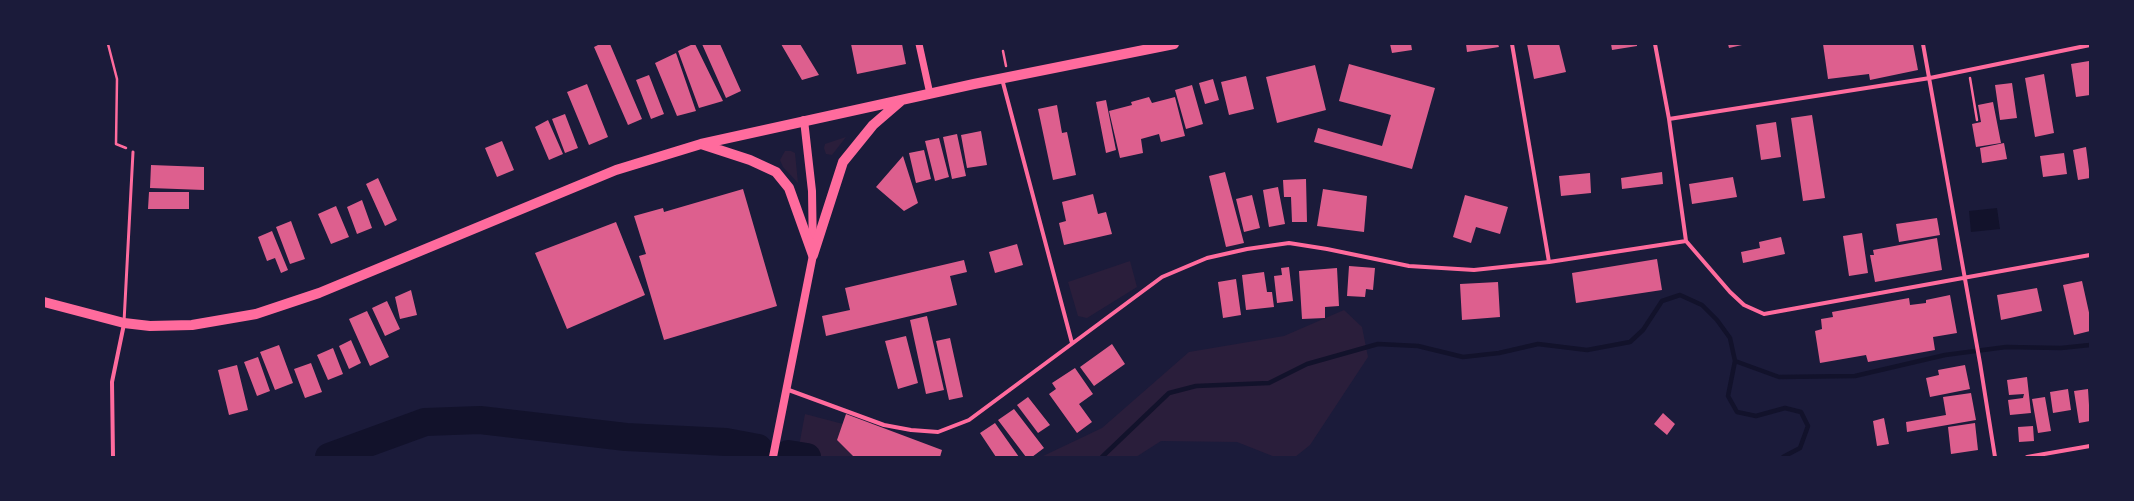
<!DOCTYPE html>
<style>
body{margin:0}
#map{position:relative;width:2134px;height:501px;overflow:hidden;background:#1b1b3a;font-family:"DM Sans",sans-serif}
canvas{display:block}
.frame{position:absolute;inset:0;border:45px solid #1b1b3a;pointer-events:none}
</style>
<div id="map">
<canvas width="2134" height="501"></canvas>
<div class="frame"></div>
</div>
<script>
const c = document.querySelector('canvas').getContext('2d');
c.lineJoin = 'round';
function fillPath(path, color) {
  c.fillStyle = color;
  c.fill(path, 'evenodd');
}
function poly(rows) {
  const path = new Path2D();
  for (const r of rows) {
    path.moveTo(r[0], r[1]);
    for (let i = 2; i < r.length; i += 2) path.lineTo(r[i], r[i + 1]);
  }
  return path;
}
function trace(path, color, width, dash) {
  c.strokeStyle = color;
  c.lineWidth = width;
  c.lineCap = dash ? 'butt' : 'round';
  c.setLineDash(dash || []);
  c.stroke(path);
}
fillPath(poly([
 [846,137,832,155,826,154,824,148,825,144],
 [785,151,791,151,795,153,798,183,783,167,780,160],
 [1130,261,1137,287,1087,318,1078,316,1068,282],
 [1344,310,1362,327,1368,357,1310,445,1295,457,1275,457,1237,442,1161,441,1136,457,1041,457,1102,428,1189,352,1284,336],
 [805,414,843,424,837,440,854,457,797,457]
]), '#2a1e3b');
fillPath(poly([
 [1997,208,2000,229,1971,232,1969,211]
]), '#12122b');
trace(poly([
 [1735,361,1779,377,1855,376,1945,355,2006,347,2061,348,2090,345],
 [1102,457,1169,393,1196,386,1269,383,1307,364,1378,344,1418,346,1463,357,1499,353,1538,344,1587,350,1630,342,1643,330,1662,301,1680,295,1702,305,1717,320,1730,338,1735,361,1728,396,1737,412,1756,416,1785,408,1801,412,1808,426,1800,448,1783,457]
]), '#12122b', 4.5);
trace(poly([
 [788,454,807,457],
 [329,457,425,422,480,420,626,437,726,442,758,448]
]), '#12122b', 28);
fillPath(poly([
 [600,44,610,44,642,119,628,125,594,47],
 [693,44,695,44,723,101,699,108,678,51],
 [702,44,720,44,741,91,726,98],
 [781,44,800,44,819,75,802,80],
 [851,44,902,44,906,64,857,74],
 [1390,44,1411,44,1412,50,1392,53],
 [1466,44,1498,44,1499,47,1467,52],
 [1527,44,1559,44,1566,72,1534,79],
 [1611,44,1637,44,1637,46,1612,50],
 [1728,44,1742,44,1742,45,1729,48],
 [1823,44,1913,44,1918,70,1870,80,1869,74,1828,79],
 [676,53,696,111,677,116,655,63],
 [2089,61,2090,95,2076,97,2071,64],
 [1349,64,1435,88,1412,169,1314,142,1318,128,1382,146,1391,115,1339,101],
 [1315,65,1326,110,1277,123,1266,77],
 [2044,74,2054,133,2035,137,2025,78],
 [649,75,664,114,651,119,636,80],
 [1246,76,1254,109,1229,115,1221,82],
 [1213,79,1219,100,1205,104,1199,83],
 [2012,83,2017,118,2000,120,1995,85],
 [587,84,608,137,589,145,567,92],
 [1192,85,1203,124,1186,129,1175,90],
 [1149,97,1152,103,1175,97,1185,136,1161,142,1159,134,1141,139,1143,153,1120,158,1109,111,1132,105,1131,102],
 [1106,100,1116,150,1106,153,1096,102],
 [1993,102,2001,143,1976,147,1972,124,1981,122,1978,105],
 [1057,105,1062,133,1067,132,1076,175,1053,180,1038,109],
 [565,114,578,148,565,153,552,119],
 [1812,115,1825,198,1803,201,1791,118],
 [548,120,563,154,549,160,535,127],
 [1776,122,1781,157,1761,160,1756,125],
 [981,131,987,165,967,168,961,135],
 [957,134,966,176,952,179,943,137],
 [939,138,949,177,935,181,925,141],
 [502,141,514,170,497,177,485,148],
 [2004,143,2007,159,1982,163,1980,148],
 [2086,147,2090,178,2078,180,2073,150],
 [924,150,931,179,916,183,909,153],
 [2064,153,2067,174,2043,177,2040,156],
 [903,156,918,203,904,211,876,187],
 [151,165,204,167,204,190,150,188],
 [1225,172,1244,243,1226,247,1209,176],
 [1662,172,1663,184,1622,189,1621,178],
 [1590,173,1591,193,1561,196,1559,176],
 [1733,177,1737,197,1692,204,1689,184],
 [378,178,397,220,385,226,366,184],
 [1306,179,1307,222,1292,222,1291,197,1284,197,1283,180],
 [1278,187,1285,224,1269,227,1263,190],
 [743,189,777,306,664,340,639,256,646,254,634,216,663,208,664,212],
 [1323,189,1367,196,1364,232,1317,226],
 [149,192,189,192,189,209,148,209],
 [1093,194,1098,214,1106,212,1112,234,1064,245,1059,223,1066,221,1062,202],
 [1252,195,1260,228,1244,232,1236,199],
 [1465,195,1508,207,1500,234,1476,227,1471,243,1453,237],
 [362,200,372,228,357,234,347,207],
 [336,206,349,237,331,244,318,214],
 [1937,218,1940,235,1899,242,1896,224],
 [291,221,305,259,290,264,276,227],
 [616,222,645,295,567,329,535,253],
 [272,231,288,270,281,273,275,258,267,261,258,237],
 [1862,233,1868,273,1849,276,1843,236],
 [1781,237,1785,254,1743,263,1741,252,1760,248,1759,242],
 [1937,238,1942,270,1875,282,1870,255,1874,255,1873,250],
 [1017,244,1023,265,995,273,989,252],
 [1657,259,1662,290,1576,303,1572,273],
 [964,260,967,272,950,276,957,305,826,336,822,316,850,310,845,288],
 [1349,266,1375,268,1373,290,1366,289,1365,297,1347,296],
 [1289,267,1293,301,1277,303,1274,276,1282,275,1281,268],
 [1337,268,1339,306,1325,307,1325,318,1302,319,1299,271],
 [1264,272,1267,292,1272,292,1274,307,1246,310,1242,275],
 [1236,279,1241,315,1223,318,1218,282],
 [2082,281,2090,317,2090,331,2074,335,2063,285],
 [1498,282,1500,317,1462,320,1460,284],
 [2037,288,2042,311,2001,320,1997,295],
 [411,290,417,315,400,319,395,297],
 [1950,295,1957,333,1933,337,1935,350,1868,362,1866,355,1820,363,1815,331,1822,329,1821,319,1833,317,1832,312,1909,298,1910,305,1926,303,1926,300],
 [387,301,400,329,385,336,372,308],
 [367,311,389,357,370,366,349,319],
 [927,316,944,390,926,394,910,320],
 [906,336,918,383,898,389,885,341],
 [950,338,963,397,949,400,936,341],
 [351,340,361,363,349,369,339,346],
 [1112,344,1125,364,1094,386,1080,367],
 [279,345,293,383,275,390,260,352],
 [333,348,343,374,328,380,317,355],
 [258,357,270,391,257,396,244,362],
 [311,363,322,392,305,398,294,369],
 [237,365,248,410,229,415,218,370],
 [1965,365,1970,389,1930,397,1926,378,1939,375,1938,370],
 [1075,368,1093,394,1079,404,1092,422,1077,433,1049,394,1056,389,1052,383],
 [2027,377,2031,413,2010,415,2008,400,2023,398,2024,394,2009,395,2007,380],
 [2068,389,2071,410,2053,413,2050,392],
 [2088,389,2090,421,2079,423,2074,391],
 [1971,393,1976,420,1907,432,1906,422,1946,415,1943,397],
 [1028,397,1050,425,1038,433,1017,405],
 [2045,397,2051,431,2038,433,2032,399],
 [1014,409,1044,448,1032,457,1026,457,998,420],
 [1663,413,1675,424,1667,435,1654,424],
 [846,414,942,450,940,457,854,457,837,440],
 [1884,418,1889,444,1877,446,1873,421],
 [995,423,1019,457,996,457,980,433],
 [1975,423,1978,450,1951,454,1948,427],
 [2033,426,2034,441,2019,442,2018,427]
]), '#dd5f8e');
trace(poly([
 [108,44,117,79,116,144,126,148],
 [1003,51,1006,66],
 [1970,78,1977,120]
]), '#ff6b9d', 2.5);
trace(poly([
 [124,322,133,152]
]), '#ff6b9d', 3);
trace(poly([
 [1512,44,1549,262],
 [1655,44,1669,119,1686,241],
 [1923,44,1980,363,1995,457],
 [1002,79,1072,343],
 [1669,119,1930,78,2090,45],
 [1686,241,1730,292,1744,305,1764,314,2090,255],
 [786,389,884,425,911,430,938,432,969,420,1162,277,1207,258,1247,249,1289,243,1327,249,1409,266,1474,270,1549,262,1686,241],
 [113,457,112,382,124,324],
 [2027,457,2090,446]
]), '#ff6b9d', 4);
trace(poly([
 [919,44,930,94]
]), '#ff6b9d', 7);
trace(poly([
 [773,457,813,255,812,191,804,120]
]), '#ff6b9d', 8);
trace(poly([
 [701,144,750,160,776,172,789,188,813,255],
 [813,255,843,162,873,125,902,100],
 [44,302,124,323,150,326,192,325,256,314,319,293,616,170,701,144,974,84,1174,44]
]), '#ff6b9d', 10);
</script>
